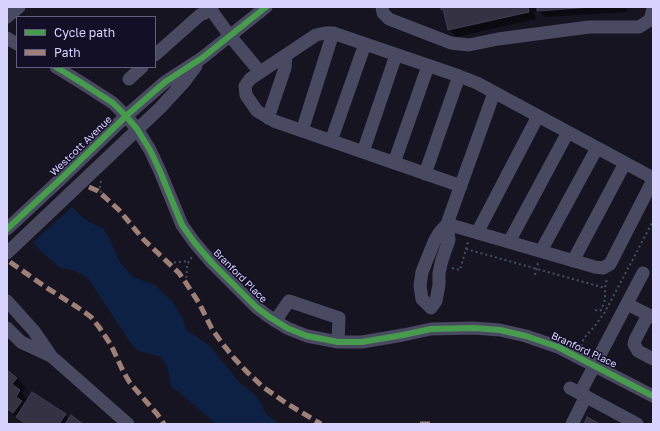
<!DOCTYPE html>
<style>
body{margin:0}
#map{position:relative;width:660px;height:431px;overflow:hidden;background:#161421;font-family:"Golos Text",sans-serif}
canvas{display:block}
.frame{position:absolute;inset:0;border:8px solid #d9d4ff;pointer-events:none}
.legend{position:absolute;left:16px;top:16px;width:140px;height:52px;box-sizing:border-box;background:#130f26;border:1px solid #625e7d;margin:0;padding:5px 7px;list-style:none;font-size:12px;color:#d9d4ff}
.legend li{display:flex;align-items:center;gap:8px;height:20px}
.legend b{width:20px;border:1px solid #625e7d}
</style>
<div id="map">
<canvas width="660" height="431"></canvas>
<div class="frame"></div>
<ul class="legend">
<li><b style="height:5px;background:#469c4c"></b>Cycle path</li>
<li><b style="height:5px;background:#9e8076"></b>Path</li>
</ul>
</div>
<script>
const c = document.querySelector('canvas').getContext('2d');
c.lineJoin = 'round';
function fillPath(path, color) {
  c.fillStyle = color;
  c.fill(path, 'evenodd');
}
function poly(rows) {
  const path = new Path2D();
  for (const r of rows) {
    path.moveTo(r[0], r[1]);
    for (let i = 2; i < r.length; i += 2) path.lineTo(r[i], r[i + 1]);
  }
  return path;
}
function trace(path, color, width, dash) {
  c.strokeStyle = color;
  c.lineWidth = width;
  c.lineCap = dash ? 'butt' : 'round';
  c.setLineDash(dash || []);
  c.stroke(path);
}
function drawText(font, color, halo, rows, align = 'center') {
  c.font = font + ' "Golos Text",sans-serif';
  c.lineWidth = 3;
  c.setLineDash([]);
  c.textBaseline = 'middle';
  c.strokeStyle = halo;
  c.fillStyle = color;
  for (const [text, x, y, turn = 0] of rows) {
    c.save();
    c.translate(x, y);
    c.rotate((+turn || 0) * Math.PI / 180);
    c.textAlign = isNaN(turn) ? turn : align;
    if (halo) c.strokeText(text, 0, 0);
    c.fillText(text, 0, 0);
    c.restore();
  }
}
fillPath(poly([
 [72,207,87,221,104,229,113,246,119,261,133,277,155,285,172,301,183,319,186,330,209,345,240,383,254,394,261,403,265,413,279,424,216,424,192,403,171,386,168,369,161,357,139,351,130,342,87,277,73,270,60,268,40,250,33,242]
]), '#0d2144');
fillPath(poly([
 [442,7,626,7,627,12,545,17,539,11,534,12,536,19,456,37,449,30,445,12,442,9],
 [7,372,17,378,26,388,22,393,28,400,33,393,65,415,69,419,82,424,25,424,7,410]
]), '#0007');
const building = poly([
 [441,7,528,7,529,12,448,30,443,9,441,10,441,7],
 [537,7,591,7,537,11,537,7],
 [7,370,17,378,12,384,20,390,16,397,22,401,13,413,7,409,7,370],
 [32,392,66,414,59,424,26,424,16,417,32,392],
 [71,415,83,424,65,424,71,415],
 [587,417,600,424,584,424,587,417]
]);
fillPath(building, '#343243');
trace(building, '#433f54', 1);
trace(poly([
 [101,181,100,186,101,194],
 [466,249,605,288],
 [169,263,189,261],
 [452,268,460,270,468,242],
 [535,275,538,263],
 [186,283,187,266,189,261,192,257],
 [595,310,599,311,601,310,605,300,605,288,607,279],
 [581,346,584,338,594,327,605,312,653,221]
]), '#44505f', 2, [2, 3]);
trace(poly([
 [212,7,211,10,230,36,260,72],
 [382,7,383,13,389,19,451,43,469,45,498,39,589,27,639,27,650,20,653,9],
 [7,17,19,7],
 [7,38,17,44],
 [155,55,200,15,211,10],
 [56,67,82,83,113,103,126,116,137,129,150,150,159,169,182,225,194,242,212,263,256,307,268,316,287,328,307,336,338,342,362,342,403,335,431,329,474,328,500,330,526,336,558,347,653,396],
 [129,79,142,67],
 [268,118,285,68,286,55],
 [302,131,333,33],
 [331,141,365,44],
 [363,152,396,55],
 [394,163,428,66],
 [425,174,459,76],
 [461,186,274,121,257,111,246,95,245,86,250,79,316,35,325,33,333,33,459,76,477,83,653,178],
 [447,224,449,240,442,260,439,273,439,285,436,301,431,308,422,299,420,286,422,272,434,242,439,233,447,224,494,93],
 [447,224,595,267,603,268,610,264,653,180],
 [7,229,65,175,126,116,165,82,202,58,266,7],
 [477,233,538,116],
 [509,242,568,132],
 [541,251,597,148],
 [7,253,160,108,184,82,196,66],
 [573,261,625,163],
 [7,301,34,331,51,356,128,424],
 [627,304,653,317],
 [648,315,635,340,634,344,638,351,653,359],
 [275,321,289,301,339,318,338,342],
 [7,328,21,342,49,355],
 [570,388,637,424],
 [580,393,643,273],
 [572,424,586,396]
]), '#4a4962', 13);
trace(poly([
 [89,187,98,191,108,200,119,210,143,239,179,273,186,283,199,303,212,329,222,343,234,358,247,372,263,387,286,403,321,424],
 [10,262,44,286,80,309,91,317,99,327,111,345,123,371,130,383,157,414,164,424],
 [420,424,431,424]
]), '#9e8076', 5, [10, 5]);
trace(poly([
 [56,67,82,83,113,103,126,116,137,129,150,150,159,169,182,225,194,242,212,263,256,307,268,316,287,328,307,336,338,342,362,342,403,335,431,329,474,328,500,330,526,336,558,347,653,396],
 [7,229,65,175,126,116,165,82,202,58,266,7]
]), '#469c4c', 6);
drawText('10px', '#d9d4ff', '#130f26', [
 ["Westcott Avenue",81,146,-44],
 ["Branford Place",240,276,45],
 ["Branford Place",584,350,25]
]);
</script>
